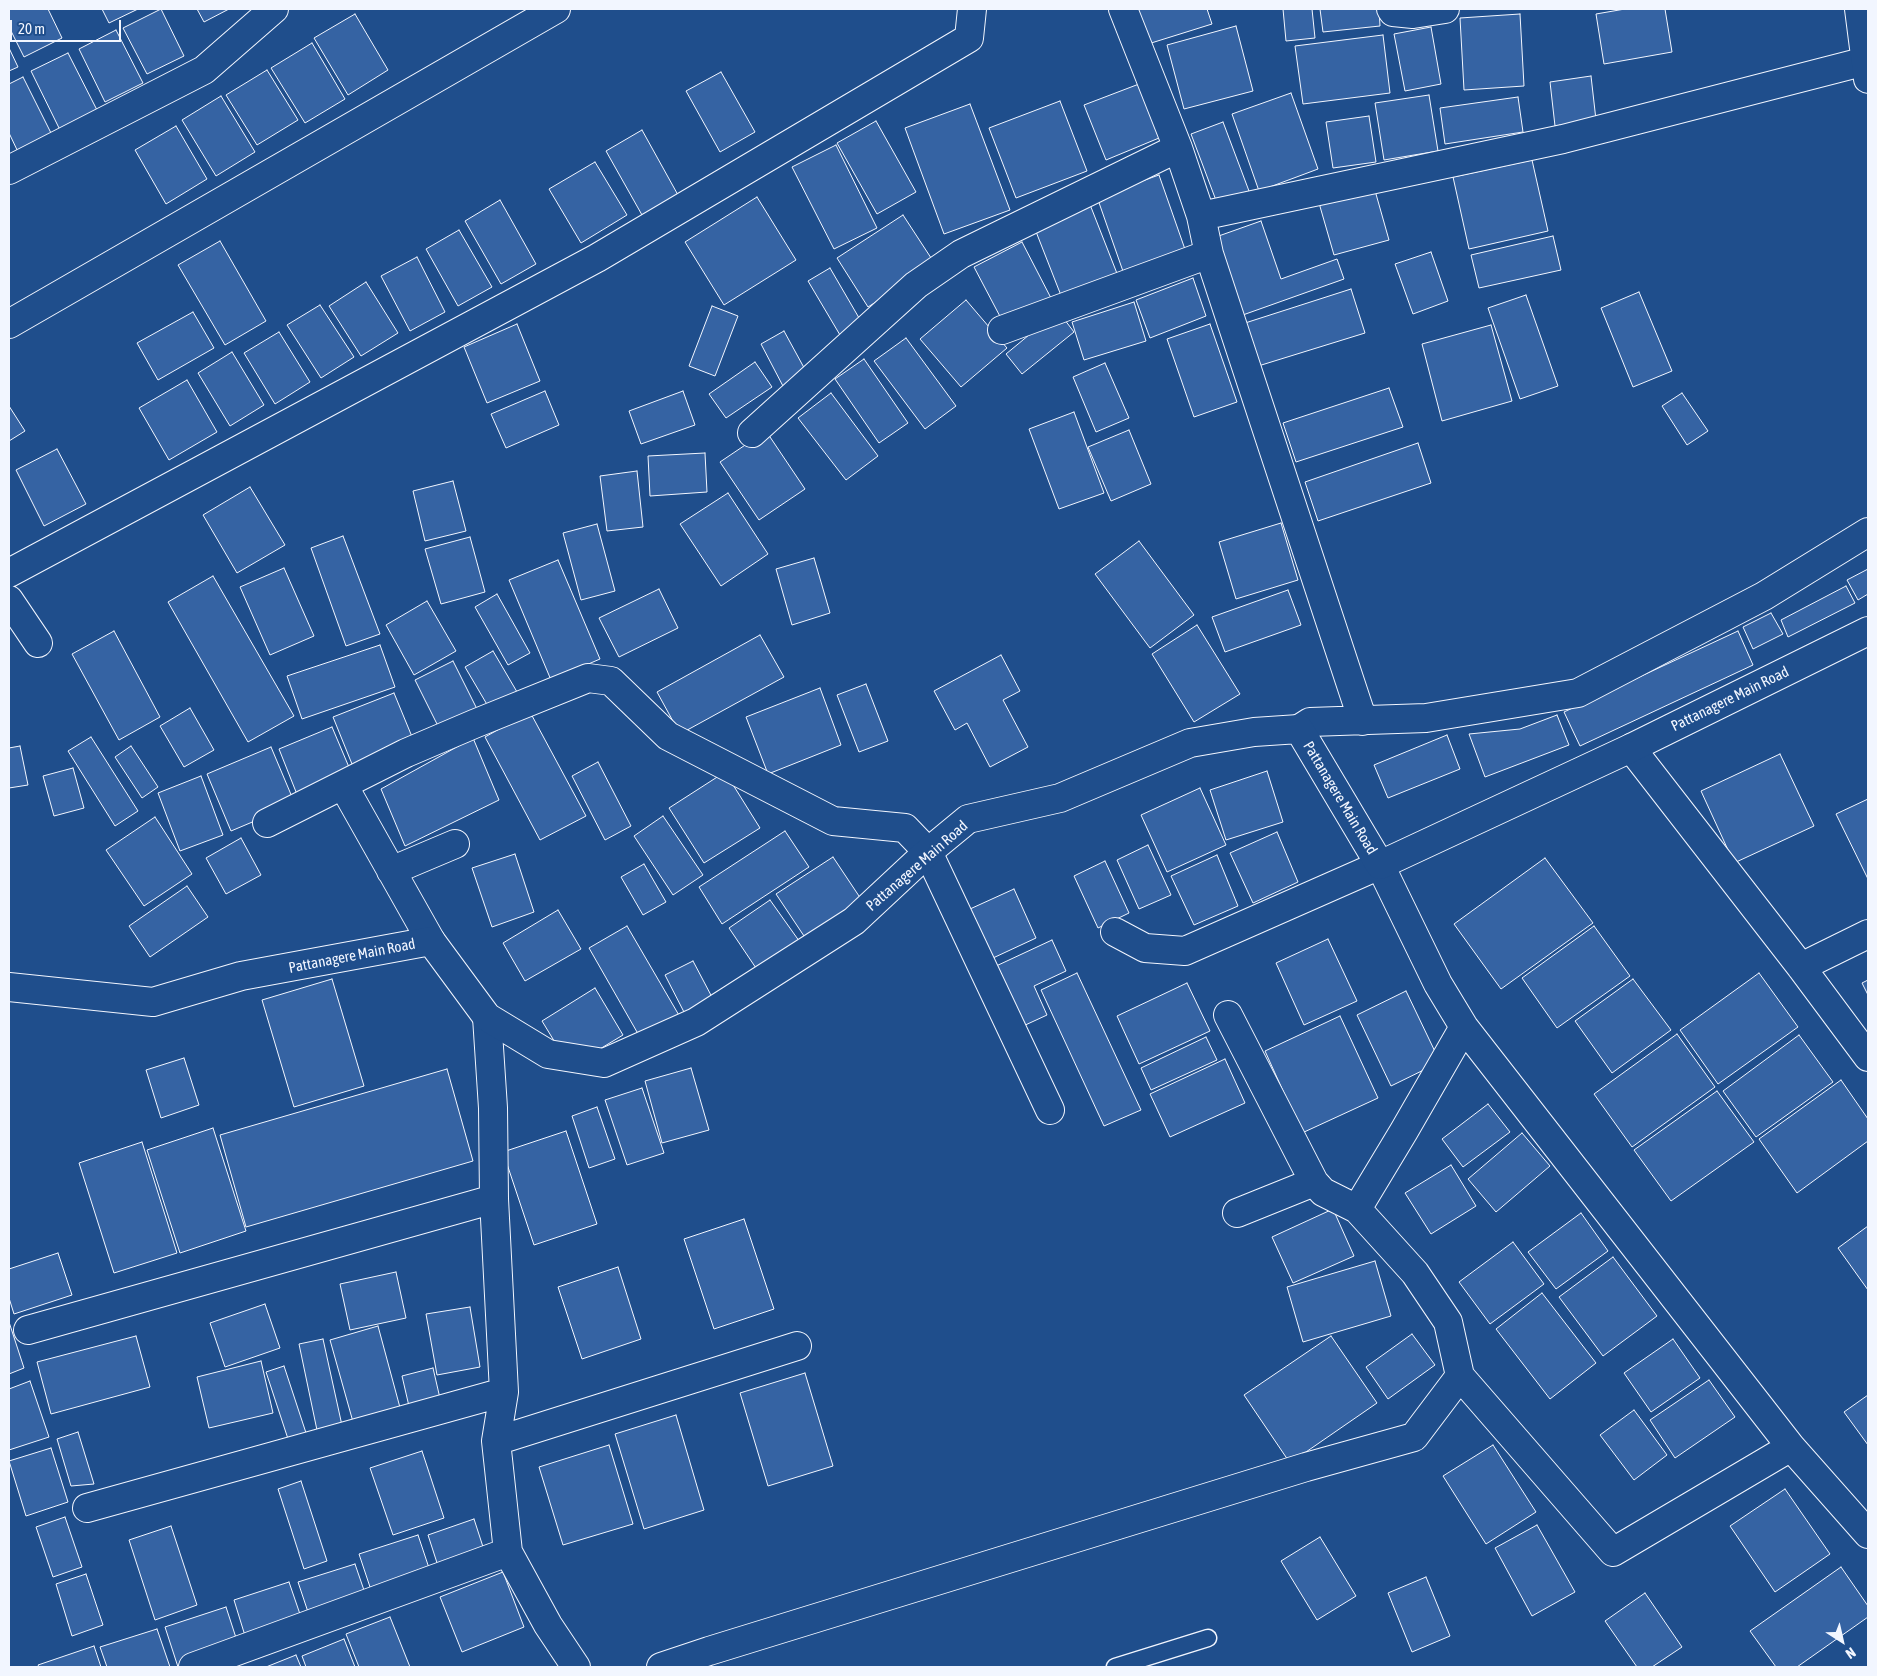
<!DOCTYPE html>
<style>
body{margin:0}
#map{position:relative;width:1877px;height:1676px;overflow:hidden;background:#1f4e8c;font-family:"Asap Condensed",sans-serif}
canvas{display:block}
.frame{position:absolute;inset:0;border:10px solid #f2f6ff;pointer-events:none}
.north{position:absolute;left:1817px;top:1616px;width:50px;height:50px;-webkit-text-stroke:4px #1f4e8c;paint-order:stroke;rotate:145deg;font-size:14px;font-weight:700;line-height:20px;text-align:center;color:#f2f6ff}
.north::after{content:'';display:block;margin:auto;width:18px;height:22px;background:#f2f6ff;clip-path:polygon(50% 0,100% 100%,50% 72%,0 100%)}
.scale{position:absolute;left:10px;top:20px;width:111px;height:22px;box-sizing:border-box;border:2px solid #f2f6ff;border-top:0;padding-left:6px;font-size:15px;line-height:18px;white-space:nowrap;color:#f2f6ff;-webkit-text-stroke:4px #1f4e8c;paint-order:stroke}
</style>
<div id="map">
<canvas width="1877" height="1676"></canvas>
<div class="frame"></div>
<div class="north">N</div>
<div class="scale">20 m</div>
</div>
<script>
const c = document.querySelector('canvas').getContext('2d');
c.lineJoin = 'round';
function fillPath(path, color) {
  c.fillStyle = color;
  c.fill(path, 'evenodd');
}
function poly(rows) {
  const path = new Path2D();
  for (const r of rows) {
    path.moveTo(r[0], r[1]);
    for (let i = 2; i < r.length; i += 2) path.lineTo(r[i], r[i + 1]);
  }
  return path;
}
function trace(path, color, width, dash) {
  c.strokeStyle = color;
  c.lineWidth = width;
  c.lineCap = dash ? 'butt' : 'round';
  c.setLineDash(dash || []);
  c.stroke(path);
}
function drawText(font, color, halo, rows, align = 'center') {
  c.font = font + ' "Asap Condensed",sans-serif';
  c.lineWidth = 4;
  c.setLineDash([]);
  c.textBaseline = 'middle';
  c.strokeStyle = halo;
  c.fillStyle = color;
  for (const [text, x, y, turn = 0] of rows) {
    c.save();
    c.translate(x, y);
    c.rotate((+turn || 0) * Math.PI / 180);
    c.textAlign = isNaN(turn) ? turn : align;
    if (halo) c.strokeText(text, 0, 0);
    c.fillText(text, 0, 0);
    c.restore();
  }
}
const building = poly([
 [9,9,48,9,62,38,24,57,9,27,9,9],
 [102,9,138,9,109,23,102,9],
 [161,9,184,56,147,74,123,28,161,9],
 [197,9,229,9,204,22,197,9],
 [1137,9,1207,9,1212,24,1148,44,1137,9],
 [1283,9,1312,9,1315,38,1286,41,1283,9],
 [1320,9,1379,9,1380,26,1323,32,1320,9],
 [1625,9,1665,9,1672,52,1604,64,1596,14,1625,9],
 [355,14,388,70,348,95,314,38,355,14],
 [1520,14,1524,86,1464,90,1460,18,1520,14],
 [1236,26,1253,91,1184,109,1167,45,1236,26],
 [1431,27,1441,84,1405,91,1394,34,1431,27],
 [116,30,143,83,105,102,79,49,116,30],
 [1383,35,1390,93,1303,104,1295,46,1383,35],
 [312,43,345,99,305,123,271,68,312,43],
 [9,48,18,67,9,71,9,48],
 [68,53,98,112,60,130,31,71,68,53],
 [267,70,298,120,257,145,226,95,267,70],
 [721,72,755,132,720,152,686,91,721,72],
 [1591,76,1596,120,1555,126,1550,82,1591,76],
 [23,77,53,137,19,154,9,133,9,84,23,77],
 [1139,84,1159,138,1106,160,1084,105,1139,84],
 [1291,93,1318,169,1259,191,1232,114,1291,93],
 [1429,95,1438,151,1384,160,1375,103,1429,95],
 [221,96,255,152,216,176,182,120,221,96],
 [1518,97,1523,132,1445,144,1440,108,1518,97],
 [1060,101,1087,171,1016,198,989,128,1060,101],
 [970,104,1010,210,944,234,905,128,970,104],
 [1369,116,1376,162,1333,168,1326,122,1369,116],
 [876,121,916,192,877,214,837,143,876,121],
 [1223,122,1249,191,1217,203,1191,134,1223,122],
 [176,126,207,179,166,204,135,150,176,126],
 [642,130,678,195,642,215,606,151,642,130],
 [836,145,877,228,834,249,792,167,836,145],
 [1532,160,1548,231,1469,249,1453,177,1532,160],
 [595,162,627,215,581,243,549,189,595,162],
 [1159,175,1187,255,1125,277,1097,197,1159,175],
 [1374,187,1389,240,1334,255,1319,203,1374,187],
 [757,197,796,260,724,305,685,242,757,197],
 [500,200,536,264,501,284,465,221,500,200],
 [1089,202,1118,276,1062,298,1033,224,1089,202],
 [903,215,935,264,868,307,837,258,903,215],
 [1261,221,1281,279,1337,259,1344,279,1240,316,1213,238,1261,221],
 [459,230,492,287,458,306,426,249,459,230],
 [1553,236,1561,270,1479,288,1471,255,1553,236],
 [220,241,266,321,225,345,178,265,220,241],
 [1022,242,1052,300,1004,324,974,267,1022,242],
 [1431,252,1448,301,1413,314,1395,264,1431,252],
 [417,257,445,312,410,331,381,276,417,257],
 [830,268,862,323,840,335,808,281,830,268],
 [1193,278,1206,316,1150,338,1136,300,1193,278],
 [366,282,398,333,361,356,329,306,366,282],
 [1351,289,1365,333,1255,367,1242,324,1351,289],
 [1639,292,1672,371,1633,387,1601,308,1639,292],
 [1526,295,1558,386,1520,399,1488,308,1526,295],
 [966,300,1007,348,961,387,920,339,966,300],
 [1134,302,1146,341,1084,360,1072,322,1134,302],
 [320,305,354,357,321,378,287,325,320,305],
 [712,306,738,316,715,376,689,366,712,306],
 [1058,311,1074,332,1022,374,1006,354,1058,311],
 [193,312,214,348,158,380,137,343,193,312],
 [517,324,540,381,487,403,464,347,517,324],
 [1210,324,1237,402,1194,417,1167,339,1210,324],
 [1491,325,1512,401,1442,421,1422,344,1491,325],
 [784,331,808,375,784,388,761,344,784,331],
 [279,332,310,382,275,404,244,353,279,332],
 [906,338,956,406,925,429,874,361,906,338],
 [232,352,264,405,230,426,198,373,232,352],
 [864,359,908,423,879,443,835,379,864,359],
 [755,362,772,387,726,418,709,394,755,362],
 [1105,363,1129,418,1096,432,1073,377,1105,363],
 [187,380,217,432,169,460,139,408,187,380],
 [1389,388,1403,427,1296,462,1283,423,1389,388],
 [545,391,559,425,506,448,491,414,545,391],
 [683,391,695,425,641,444,629,411,683,391],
 [831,393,878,456,846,480,798,418,831,393],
 [1682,393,1708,431,1687,445,1662,406,1682,393],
 [9,406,25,431,9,441,9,406],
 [1074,412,1104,493,1059,509,1029,429,1074,412],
 [1129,430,1151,484,1111,501,1088,447,1129,430],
 [766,431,805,489,759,520,720,462,766,431],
 [1418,443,1431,483,1318,521,1305,482,1418,443],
 [57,449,86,504,44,526,16,470,57,449],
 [705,453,707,492,650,496,648,456,705,453],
 [637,471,643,527,607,531,600,476,637,471],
 [453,481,466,531,425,541,413,491,453,481],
 [250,487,285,545,237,573,203,515,250,487],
 [728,493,768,554,721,586,680,524,728,493],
 [1281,523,1298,580,1236,599,1219,542,1281,523],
 [597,524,615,591,581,600,563,533,597,524],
 [343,536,380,634,346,646,311,548,343,536],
 [470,537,485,592,441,604,425,549,470,537],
 [1139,541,1194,615,1150,648,1095,574,1139,541],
 [814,558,830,613,792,625,776,569,814,558],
 [558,560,600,659,551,680,509,580,558,560],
 [284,568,314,636,270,655,240,587,284,568],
 [1868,569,1868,594,1858,600,1847,580,1868,569],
 [213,576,294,716,248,742,168,602,213,576],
 [1846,586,1855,603,1788,637,1781,620,1846,586],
 [659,589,678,628,619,657,599,618,659,589],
 [1288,590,1301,625,1225,652,1212,617,1288,590],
 [497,594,530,653,508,665,475,607,497,594],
 [427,601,456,651,414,675,386,625,427,601],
 [1771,613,1783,634,1753,649,1743,627,1771,613],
 [1197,625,1240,694,1194,722,1152,654,1197,625],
 [114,631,160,717,119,740,72,654,114,631],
 [1738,631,1753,665,1580,746,1564,712,1738,631],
 [760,635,784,677,680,734,657,692,760,635],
 [380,645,395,687,302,719,287,676,380,645],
 [493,651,520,697,492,713,465,667,493,651],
 [1001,655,1020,691,1003,700,1028,747,990,767,967,723,955,730,934,691,1001,655],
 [453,661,478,711,440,730,415,680,453,661],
 [866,684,888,741,859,752,837,695,866,684],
 [820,688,841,745,768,774,746,717,820,688],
 [394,693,415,744,354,769,333,717,394,693],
 [190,708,214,750,184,767,160,726,190,708],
 [530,712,586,816,540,840,485,737,530,712],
 [1557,715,1569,745,1485,777,1469,734,1520,729,1557,715],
 [332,727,354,779,300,802,279,749,332,727],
 [1447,735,1460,769,1388,798,1374,765,1447,735],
 [91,737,138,811,115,826,68,751,91,737],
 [473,738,499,800,405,846,381,789,473,738],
 [20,746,28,785,9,788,9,748,20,746],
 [131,746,158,787,142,798,115,757,131,746],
 [271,747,295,804,231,831,207,774,271,747],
 [1780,754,1814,826,1734,863,1701,791,1780,754],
 [598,762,631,826,605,840,572,776,598,762],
 [73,768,84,808,54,816,43,776,73,768],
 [1267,771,1283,822,1226,840,1210,790,1267,771],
 [725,772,760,828,704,863,669,808,725,772],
 [201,776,223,835,180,851,158,793,201,776],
 [1200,788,1226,845,1167,872,1141,815,1200,788],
 [1868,799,1868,879,1836,814,1868,799],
 [663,816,703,875,673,895,634,836,663,816],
 [155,817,192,874,144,906,106,850,155,817],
 [785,831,809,867,722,924,699,887,785,831],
 [1277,832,1298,882,1253,903,1230,853,1277,832],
 [241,838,261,875,226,894,206,858,241,838],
 [1148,845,1171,895,1139,909,1117,860,1148,845],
 [515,854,534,912,492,927,472,868,515,854],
 [1217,855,1238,906,1194,925,1171,876,1217,855],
 [833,857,863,902,806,939,776,894,833,857],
 [1545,858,1593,923,1501,989,1454,924,1545,858],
 [1105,861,1129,913,1098,928,1074,876,1105,861],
 [644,864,666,902,643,915,621,877,644,864],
 [187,886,208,917,150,957,129,926,187,886],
 [1014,889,1036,938,993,958,970,909,1014,889],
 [770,900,802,945,760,974,729,928,770,900],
 [558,910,581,949,525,981,503,943,558,910],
 [627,926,680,1017,641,1039,589,948,627,926],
 [1594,926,1630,976,1557,1028,1522,978,1594,926],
 [1328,939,1357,1001,1304,1025,1276,963,1328,939],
 [1052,940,1066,971,1034,986,1047,1015,1021,1027,994,967,1052,940],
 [693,961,713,999,685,1014,665,975,693,961],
 [1077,973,1141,1110,1104,1126,1041,990,1077,973],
 [1759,973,1798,1027,1718,1084,1680,1030,1759,973],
 [332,979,364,1086,294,1107,262,1000,332,979],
 [1633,979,1671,1030,1612,1073,1575,1021,1633,979],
 [1868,980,1868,995,1862,983,1868,980],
 [1187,983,1210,1031,1139,1064,1117,1016,1187,983],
 [595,988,623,1035,570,1067,542,1021,595,988],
 [1406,991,1440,1062,1391,1086,1357,1015,1406,991],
 [1340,1016,1378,1098,1302,1133,1265,1051,1340,1016],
 [1677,1034,1715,1087,1632,1147,1594,1094,1677,1034],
 [1799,1035,1833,1082,1756,1137,1723,1091,1799,1035],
 [1206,1037,1217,1060,1151,1090,1141,1068,1206,1037],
 [184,1058,199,1105,161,1118,146,1070,184,1058],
 [1225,1059,1245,1103,1170,1137,1150,1094,1225,1059],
 [691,1068,709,1130,662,1143,645,1081,691,1068],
 [447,1069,473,1161,246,1227,220,1135,447,1069],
 [1841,1080,1868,1119,1868,1141,1797,1193,1759,1139,1841,1080],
 [642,1088,664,1153,627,1165,605,1100,642,1088],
 [1717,1091,1754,1142,1671,1201,1634,1150,1717,1091],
 [1488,1104,1510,1132,1463,1167,1442,1139,1488,1104],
 [597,1107,615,1159,589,1168,572,1116,597,1107],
 [213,1128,246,1231,180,1253,147,1150,213,1128],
 [566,1131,597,1224,534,1245,503,1152,566,1131],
 [1522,1133,1550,1166,1496,1212,1468,1179,1522,1133],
 [142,1142,177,1253,114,1273,79,1163,142,1142],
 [1451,1165,1476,1206,1431,1234,1405,1193,1451,1165],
 [1333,1209,1354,1256,1293,1283,1272,1237,1333,1209],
 [1581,1213,1608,1251,1556,1289,1528,1252,1581,1213],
 [744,1219,774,1309,714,1329,684,1239,744,1219],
 [1868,1226,1868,1290,1838,1248,1868,1226],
 [1513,1242,1544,1284,1490,1324,1459,1282,1513,1242],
 [58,1253,72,1295,14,1314,9,1298,9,1269,58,1253],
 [1613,1257,1657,1316,1603,1356,1559,1297,1613,1257],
 [1375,1261,1391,1316,1303,1342,1287,1287,1375,1261],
 [618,1267,641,1339,582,1359,558,1287,618,1267],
 [396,1272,406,1318,350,1330,340,1284,396,1272],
 [1542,1293,1596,1363,1550,1399,1496,1329,1542,1293],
 [265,1304,280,1348,225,1367,210,1323,265,1304],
 [470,1307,480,1367,437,1375,426,1314,470,1307],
 [9,1322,24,1368,9,1374,9,1322],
 [378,1326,402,1415,355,1429,330,1340,378,1326],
 [1412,1334,1435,1365,1388,1399,1366,1367,1412,1334],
 [136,1336,150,1387,51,1414,37,1362,136,1336],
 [1331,1336,1377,1403,1290,1463,1244,1395,1331,1336],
 [323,1339,343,1430,318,1435,299,1344,323,1339],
 [1673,1339,1700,1378,1651,1412,1624,1373,1673,1339],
 [261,1361,273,1413,209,1428,197,1377,261,1361],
 [284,1366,309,1442,291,1448,266,1372,284,1366],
 [433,1368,442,1407,411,1415,402,1376,433,1368],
 [805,1373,833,1466,768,1486,740,1393,805,1373],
 [1709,1380,1735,1417,1675,1458,1650,1420,1709,1380],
 [30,1381,49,1437,9,1450,9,1389,30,1381],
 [1868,1395,1868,1445,1844,1412,1868,1395],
 [1634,1410,1667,1455,1634,1480,1600,1435,1634,1410],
 [676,1415,704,1510,644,1529,615,1434,676,1415],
 [78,1432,94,1484,71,1486,57,1439,78,1432],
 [609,1445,633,1524,563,1545,539,1467,609,1445],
 [1493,1445,1536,1512,1486,1544,1443,1476,1493,1445],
 [51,1448,68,1502,26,1516,9,1461,51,1448],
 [422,1451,444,1518,393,1535,370,1468,422,1451],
 [301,1481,327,1561,304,1569,278,1489,301,1481],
 [1785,1489,1830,1554,1775,1592,1730,1526,1785,1489],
 [65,1517,82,1567,53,1577,36,1527,65,1517],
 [474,1519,485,1553,439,1569,428,1535,474,1519],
 [1537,1525,1575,1592,1532,1616,1495,1548,1537,1525],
 [171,1526,197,1605,155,1620,129,1540,171,1526],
 [418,1535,432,1577,373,1596,359,1554,418,1535],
 [1320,1537,1356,1596,1317,1620,1281,1561,1320,1537],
 [355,1564,367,1599,310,1618,298,1582,355,1564],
 [1841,1567,1868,1606,1868,1617,1797,1667,1776,1667,1750,1631,1841,1567],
 [503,1572,524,1627,462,1652,440,1597,503,1572],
 [86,1574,103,1625,72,1636,56,1584,86,1574],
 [1426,1577,1450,1636,1412,1652,1388,1593,1426,1577],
 [289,1582,302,1620,246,1639,234,1600,289,1582],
 [1645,1593,1682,1647,1652,1667,1637,1667,1605,1621,1645,1593],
 [226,1607,239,1647,178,1667,165,1627,226,1607],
 [390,1617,410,1667,359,1667,346,1634,390,1617],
 [157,1629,170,1667,107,1667,100,1647,157,1629],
 [344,1639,355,1667,306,1667,302,1656,344,1639],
 [94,1646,101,1667,39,1667,38,1665,94,1646],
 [296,1655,301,1667,266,1667,296,1655]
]);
fillPath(building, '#3563a3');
trace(building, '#f2f6ff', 1);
const lane = poly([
 [1115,1667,1208,1638]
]);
const street = poly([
 [1123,9,1178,148,1201,216,1563,139,1866,61],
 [1391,9,1393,12,1413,14,1445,9],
 [9,170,204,70,274,9],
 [1201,216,1209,254,1363,721],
 [9,324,556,9],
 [1002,330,1209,254],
 [752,433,916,285,961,254,1178,148],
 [9,573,597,258,969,38,972,9],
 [9,600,38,643],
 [1299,729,1310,722,1426,718,1578,693,1764,596,1868,532],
 [1631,748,1801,967,1868,1057],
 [343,785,431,941],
 [267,823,406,753,474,724,588,678,611,681,668,736,833,821,905,828,928,852,1050,1110],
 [391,871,455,844],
 [1801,967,1868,934],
 [1228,1015,1314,1182,1323,1192,1357,1209],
 [487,1017,493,1108,494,1199,504,1392,496,1441,508,1552,548,1625,576,1667],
 [1464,1027,1791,1447,1868,1534],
 [1237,1213,1314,1182],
 [28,1330,494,1199],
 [1460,1376,1613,1552,1791,1447],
 [496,1441,797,1346],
 [87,1508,504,1392],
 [193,1667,508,1552],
 [661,1667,709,1651,1306,1467,1414,1437,1460,1376,1448,1322,1415,1273,1357,1209,1404,1131,1464,1027,1438,984,1380,865,1185,951,1145,948,1115,932]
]);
const secondary = poly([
 [1859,9,1868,79],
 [9,987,153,1002,241,976,431,941,487,1017,548,1054,604,1063,696,1022,854,921,928,852,968,819,1060,798,1190,743,1254,732,1299,729,1380,865,1631,748,1868,631]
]);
trace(lane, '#f2f6ff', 19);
trace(street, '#f2f6ff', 30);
trace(secondary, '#f2f6ff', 30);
trace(lane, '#1f4e8c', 16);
trace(street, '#1f4e8c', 28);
trace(secondary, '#1f4e8c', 28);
drawText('15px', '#f2f6ff', '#1f4e8c', [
 ["Pattanagere Main Road",1730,699,-26],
 ["Pattanagere Main Road",1340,798,59],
 ["Pattanagere Main Road",917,866,-41],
 ["Pattanagere Main Road",352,956,-11]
]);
</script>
